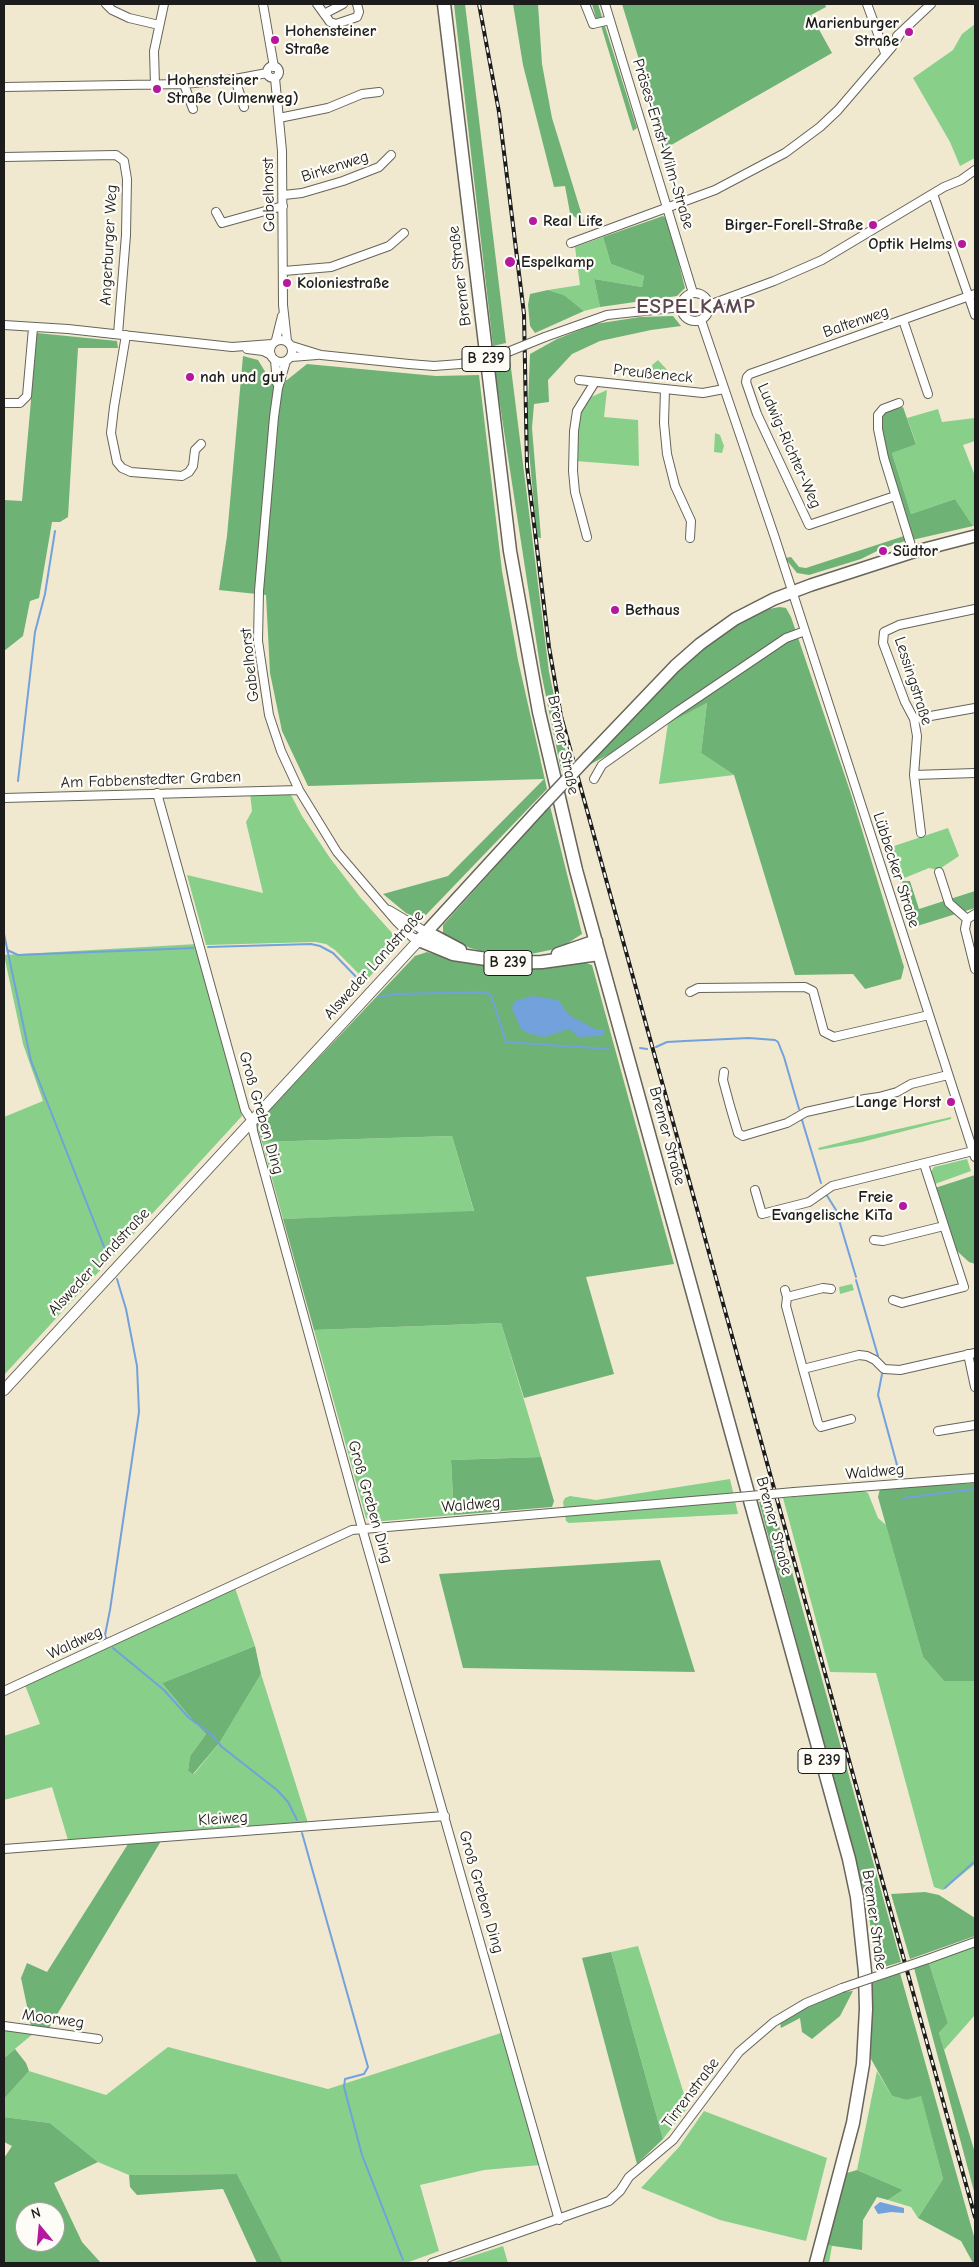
<!DOCTYPE html>
<meta charset="utf-8">
<style>
body{margin:0}
#map{position:relative;width:979px;height:2267px;overflow:hidden;background:#f0e9d0;font-family:"Comic Neue",sans-serif}
canvas{display:block}
.frame{position:absolute;inset:0;border:5px solid #1c1c1c;pointer-events:none}
.north{position:absolute;left:15px;top:2202px;width:50px;height:50px;box-sizing:border-box;background:#fdfcf7;border:1px solid #a3a29f;border-radius:50%;rotate:343deg;font-size:14px;font-weight:700;line-height:20px;text-align:center;color:#1c1c1c}
.north::after{content:'';display:block;margin:auto;width:18px;height:22px;background:#b5179e;clip-path:polygon(50% 0,100% 100%,50% 72%,0 100%)}
</style>
<div id="map">
<canvas width="979" height="2267"></canvas>
<div class="frame"></div>
<div class="north">N</div>
</div>
<script>
const c = document.querySelector('canvas').getContext('2d');
c.lineJoin = 'round';
function fillPath(path, color) {
  c.fillStyle = color;
  c.fill(path, 'evenodd');
}
function poly(rows) {
  const path = new Path2D();
  for (const r of rows) {
    if (r.length === 3) {
      path.moveTo(r[0] + r[2], r[1]);
      path.arc(r[0], r[1], r[2], 0, 2 * Math.PI);
      continue;
    }
    path.moveTo(r[0], r[1]);
    for (let i = 2; i < r.length; i += 2) path.lineTo(r[i], r[i + 1]);
  }
  return path;
}
function trace(path, color, width, dash) {
  c.strokeStyle = color;
  c.lineWidth = width;
  c.lineCap = dash ? 'butt' : 'round';
  c.setLineDash(dash || []);
  c.stroke(path);
}
function drawText(font, color, halo, rows, align = 'center') {
  c.font = font + ' "Comic Neue",sans-serif';
  c.lineWidth = 4.5;
  c.setLineDash([]);
  c.textBaseline = 'middle';
  c.strokeStyle = halo;
  c.fillStyle = color;
  for (const [text, x, y, turn = 0] of rows) {
    c.save();
    c.translate(x, y);
    c.rotate((+turn || 0) * Math.PI / 180);
    c.textAlign = isNaN(turn) ? turn : align;
    if (halo) c.strokeText(text, 0, 0);
    c.fillText(text, 0, 0);
    c.restore();
  }
}
fillPath(poly([
 [975,24,975,158,960,166,950,142,913,78,953,50,962,34],
 [603,237,611,264,644,276,642,287,594,279,600,307,584,311,564,295,548,290,580,285,575,247],
 [658,360,670,373,669,377,654,375,652,365],
 [607,390,604,417,638,420,639,466,575,461,580,413,591,397],
 [938,409,942,422,975,418,975,441,963,445,975,476,975,526,973,526,955,499,911,514,892,453,916,443,907,418],
 [715,433,720,435,724,446,722,453,714,452],
 [707,703,701,753,734,775,659,784,668,723],
 [250,793,291,795,302,816,330,858,360,897,400,942,366,981,335,950,326,944,315,942,206,945,187,875,263,893,246,822,252,811],
 [948,828,959,856,938,870,929,868,902,879,891,847],
 [197,944,242,1116,4,1375,4,1117,43,1101,23,1044,4,955],
 [951,1117,951,1119,862,1142,819,1150,818,1148,854,1139],
 [452,1136,474,1212,283,1219,262,1142],
 [967,1159,971,1171,935,1184,931,1172,934,1167],
 [852,1284,854,1290,840,1294,839,1287],
 [501,1323,541,1457,451,1460,454,1515,372,1522,366,1518,314,1330],
 [730,1479,738,1514,569,1523,566,1521,563,1502,565,1498,570,1496,596,1500],
 [862,1490,868,1493,878,1518,886,1525,923,1657,944,1681,975,1681,975,1864,943,1890,934,1887,876,1673,830,1672,783,1498],
 [235,1588,255,1646,162,1683,194,1722,206,1734,190,1756,188,1771,194,1774,220,1742,261,1674,308,1823,68,1840,52,1787,4,1800,4,1736,40,1724,25,1685],
 [638,1946,688,2107,663,2139,611,1952],
 [975,1947,975,2015,944,2050,939,2033,948,2023,929,1963],
 [4,2029,34,2033,4,2058],
 [501,2033,540,2165,484,2170,420,2185,439,2251,406,2263,283,2263,237,2174,129,2175,98,2162,50,2123,4,2117,4,2099,29,2071,106,2095,168,2047,328,2089],
 [877,2071,892,2096,906,2100,921,2095,943,2179,918,2218,911,2207,888,2200,903,2190,857,2170],
 [704,2111,827,2158,806,2241,720,2220,641,2188,679,2147],
 [826,2245,832,2246,829,2263,823,2263],
 [503,2246,508,2263,451,2263]
]), '#88cf8a');
fillPath(poly([
 [454,4,465,4,506,343,493,346],
 [513,4,538,4,542,64,552,118,585,225,570,213,565,186,554,187,523,65],
 [592,4,598,4,637,128,633,131,599,19,596,18],
 [622,4,825,4,826,7,811,15,832,53,666,148],
 [663,216,668,220,685,288,677,296,600,307,594,279,642,287,644,276,611,264,603,237],
 [548,290,564,295,584,311,535,333,530,326,528,305,530,294],
 [673,316,681,326,651,330,600,341,572,354,548,380,549,402,534,404,532,428,541,538,537,537,527,430,530,354,557,339,595,324,640,317],
 [37,333,117,341,118,348,78,348,68,517,60,522,52,522,39,598,30,601,23,636,4,651,4,500,22,501],
 [243,356,258,360,269,378,287,380,307,364,436,376,479,375,502,571,518,660,547,789,425,916,417,918,406,913,383,894,448,876,544,779,308,786,282,731,270,673,266,595,219,590,227,536],
 [510,360,549,672,568,763,561,770,541,672,494,366],
 [903,407,916,444,892,453,911,514,955,499,973,526,912,540,886,457,881,428,882,418,886,412],
 [904,536,905,541,879,550,861,559,809,575,797,573,785,558,791,557,799,567,806,568],
 [780,607,786,608,791,617,850,791,904,967,901,979,865,989,853,974,795,975,734,775,701,753,707,703,585,767,676,667,735,624,763,610],
 [550,806,582,934,560,948,526,955,489,953,470,948,443,935,443,925],
 [902,881,910,881,919,909,975,891,975,908,914,927],
 [427,952,451,959,583,962,592,965,674,1264,586,1277,614,1374,524,1398,501,1323,314,1330,283,1219,474,1211,452,1136,262,1142,256,1124,415,956],
 [975,1175,975,1264,969,1262,957,1251,935,1188],
 [541,1457,554,1501,552,1507,454,1515,451,1460],
 [975,1483,975,1681,944,1681,923,1657,878,1497,880,1489],
 [772,1500,901,1962,877,1969,867,1903,759,1502],
 [660,1560,695,1672,463,1668,439,1574],
 [255,1646,261,1674,220,1742,193,1774,188,1771,190,1756,206,1734,194,1722,162,1683],
 [161,1841,49,2028,31,2025,21,1978,27,1963,47,1972,128,1844],
 [925,1892,939,1895,975,1918,975,1936,910,1959,891,1894],
 [611,1952,663,2139,637,2164,582,1958],
 [929,1963,948,2023,939,2033,975,2153,975,2195,914,1968],
 [900,1973,975,2240,975,2263,973,2263,961,2241,918,2218,943,2179,921,2096,906,2100,892,2096,871,2059,872,1983],
 [853,1991,840,2016,812,2039,802,2032,800,2018,781,2028,780,2023,806,2008,843,1992],
 [15,2049,26,2063,29,2071,4,2099,4,2058],
 [4,2117,50,2123,98,2162,54,2183,82,2242,101,2263,4,2263,4,2158,12,2146,4,2142],
 [25,2212,55,2212,55,2242,25,2242],
 [857,2170,903,2190,888,2200,877,2197,863,2220,862,2250,826,2245,847,2173],
 [237,2174,283,2263,257,2263,223,2189,137,2195,130,2187,129,2175]
]), '#6eb276');
fillPath(poly([
 [533,996,558,1000,569,1015,595,1029,604,1030,603,1036,579,1037,569,1029,544,1037,530,1034,521,1029,512,1008,515,1001],
 [880,2202,904,2208,904,2213,891,2212,878,2214,874,2207]
]), '#73a1dc');
trace(poly([
 [18,781,35,632,45,594,55,531],
 [4,934,31,1061,108,1257],
 [208,947,311,944,320,946,333,953,362,983],
 [7,950,18,955,193,948],
 [379,997,395,994,483,992,490,994,492,998,506,1042,609,1049],
 [656,1047,667,1042,685,1041,749,1038,775,1040,778,1042,784,1057,799,1109],
 [640,1048,647,1049],
 [802,1120,821,1183],
 [826,1194,836,1210,856,1277],
 [856,1280,878,1356],
 [882,1374,878,1395,897,1465],
 [903,1498,975,1489],
 [107,1640,105,1635,110,1610,139,1412,137,1366,126,1309,117,1279],
 [113,1648,164,1690,189,1718,211,1734,222,1747,277,1790,288,1802,297,1820],
 [302,1833,368,2067,364,2074,345,2079,344,2087,362,2155,403,2260],
 [945,1888,975,1861]
]), '#73a1dc', 2);
const minor = poly([
 [106,4,112,10,129,18,159,25],
 [263,4,274,67],
 [317,4,330,22,336,24,357,17,359,12,357,4],
 [585,4,593,24,610,20],
 [605,4,693,293],
 [867,4,885,53],
 [324,14,343,4],
 [897,36,931,4],
 [273,72,6],
 [275,78,282,151,283,305,287,341],
 [235,79,244,107],
 [184,84,193,109],
 [155,85,154,51,164,4],
 [4,87,184,84,235,79,267,73],
 [279,118,328,108,362,94,379,92],
 [4,157,116,155,124,161,127,179,126,235,118,334],
 [933,194,975,315],
 [284,195,302,193,343,181,379,167,391,155],
 [216,212,222,223,283,206],
 [571,243,715,190,785,153,820,127,838,110,892,47,900,34],
 [284,271,331,267,389,246,404,233],
 [695,307,14],
 [709,305,774,281,822,260,944,187,961,180,975,170],
 [701,320,775,538,975,1157],
 [903,320,928,394],
 [4,325,68,329,232,347,272,344],
 [126,335,114,407,111,433,117,462,122,468,131,472,182,476,189,472,193,466,195,450,201,444],
 [545,337,607,315,681,307],
 [281,351,11],
 [276,340,282,316],
 [292,346,321,355,409,364,434,366,460,364],
 [247,349,263,351,271,355],
 [291,357,317,355],
 [275,360,277,383],
 [286,361,278,388,274,417,259,591,258,641,269,715,281,751,299,790,337,852,396,921,412,937,419,940],
 [579,380,703,393,724,389],
 [665,389,664,423,667,454,675,486,691,521,690,538],
 [4,403,20,403,27,396,33,328],
 [899,403,883,409,878,415,878,429,884,458,913,552],
 [895,496,809,525,757,414,746,382,747,377,750,374,975,294],
 [587,537,575,492,573,471,574,431,577,411,595,382],
 [914,719,975,708],
 [914,775,975,773],
 [594,779,602,765,678,711,786,638,805,631],
 [157,793,245,1110,252,1121,253,1131,362,1528,559,2220],
 [4,798,299,790],
 [921,833,914,775,917,736,914,719,905,702,883,643,884,632,899,625,975,609],
 [939,872,949,903,967,919],
 [389,910,426,932],
 [975,914,967,919,965,929,975,969],
 [690,992,698,988,805,987,813,991,824,1032,834,1037,929,1015],
 [724,1072,723,1080,730,1106,738,1133,743,1136,787,1123,806,1112,865,1099,879,1097,897,1092,911,1084,948,1075],
 [755,1190,762,1214,809,1202,832,1186,973,1151],
 [874,1240,883,1241,944,1226],
 [785,1290,787,1297,786,1306,803,1369,859,1355,867,1356,875,1360,884,1369,900,1370,975,1353],
 [787,1297,823,1288,831,1289],
 [893,1300,902,1303,964,1287,924,1164],
 [968,1354,975,1387],
 [803,1369,818,1423,821,1427,851,1419],
 [938,1431,975,1425],
 [794,1492,975,1478],
 [4,1691,352,1530,727,1498],
 [4,1849,445,1816],
 [928,1959,975,1942],
 [4,2026,98,2039],
 [432,2263,609,2201,620,2191,629,2177,673,2140,739,2052,774,2022,806,2003,842,1988]
]);
const tertiary = poly([
 [4,1390,419,940]
]);
const secondary = poly([
 [588,757,675,666,700,644,735,619,774,599,811,585,913,552,975,536],
 [420,939,540,808]
]);
const primary = poly([
 [444,4,510,551,539,712,576,870,849,1859,857,1897,865,1972,866,2009,863,2064,853,2123,816,2263],
 [426,932,460,950],
 [419,940,453,954,513,963,542,962,599,954],
 [558,954,596,941]
]);
trace(minor, '#66645b', 10);
trace(tertiary, '#66645b', 12);
trace(secondary, '#66645b', 14);
trace(primary, '#66645b', 15);
trace(minor, '#fff', 8);
trace(tertiary, '#fff', 10);
trace(secondary, '#fff', 11);
trace(primary, '#fff', 12);
const rail = poly([
 [479,4,499,112,524,314,527,466,549,647,561,716,975,2217]
]);
trace(rail, '#1c1c1c', 4);
trace(rail, '#fdfcf7', 2, [5.5]);
const minorBridge = poly([
 [460,364,493,358,545,337],
 [727,1498,794,1492],
 [842,1988,928,1959]
]);
const secondaryBridge = poly([
 [540,808,588,757]
]);
trace(minorBridge, '#66645b', 10, []);
trace(secondaryBridge, '#66645b', 14, []);
trace(minorBridge, '#fff', 8);
trace(secondaryBridge, '#fff', 11);
for (const [x, y, r, color] of [
 [909,32,5,"#b5179e"],
 [275,40,5,"#b5179e"],
 [157,89,5,"#b5179e"],
 [533,221,5,"#b5179e"],
 [873,225,5,"#b5179e"],
 [962,244,5,"#b5179e"],
 [510,262,6,"#b5179e"],
 [287,283,5,"#b5179e"],
 [190,377,5,"#b5179e"],
 [883,551,5,"#b5179e"],
 [615,610,5,"#b5179e"],
 [951,1102,5,"#b5179e"],
 [903,1206,5,"#b5179e"]
]) {
  const dot = new Path2D();
  dot.arc(x, y, r, 0, 2 * Math.PI);
  c.fillStyle = color;
  c.fill(dot);
  trace(dot, '#fdfcf7', 2);
}
for (const [x, y, w] of [
 [486,359,48],
 [508,963,48],
 [822,1761,48]
]) {
  const box = new Path2D();
  box.roundRect(x - w / 2, y - 12.5, w, 25, 4);
  c.fillStyle = '#fdfcf7';
  c.fill(box);
  trace(box, '#1c1c1c', 1);
}
drawText('bold 15px', '#1c1c1c', null, [
 ["B 239",486,359],
 ["B 239",508,963],
 ["B 239",822,1761]
]);
drawText('bold 16px', '#1c1c1c', '#fdfcf7', [
 ["Marienburger",899,23,"right"],
 ["Straße",899,41,"right"],
 ["Hohensteiner",285,31],
 ["Straße",285,49],
 ["Hohensteiner",167,80],
 ["Straße (Ulmenweg)",167,98],
 ["Real Life",543,221],
 ["Birger-Forell-Straße",863,225,"right"],
 ["Optik Helms",952,244,"right"],
 ["Espelkamp",521,262],
 ["Koloniestraße",297,283],
 ["nah und gut",200,377],
 ["Südtor",893,551],
 ["Bethaus",625,610],
 ["Lange Horst",941,1102,"right"],
 ["Freie",893,1197,"right"],
 ["Evangelische KiTa",893,1215,"right"]
], 'left');
drawText('16px', '#1c1c1c', '#fdfcf7', [
 ["Präses-Ernst-Wilm-Straße",663,144,73],
 ["Birkenweg",335,167,-18],
 ["Gabelhorst",269,195,-91],
 ["Angerburger Weg",109,245,-87],
 ["Bremer Straße",460,276,-97],
 ["Baltenweg",856,322,-19],
 ["Preußeneck",653,374,6],
 ["Ludwig-Richter-Weg",789,446,66],
 ["Gabelhorst",250,665,-96],
 ["Lessingstraße",913,681,72],
 ["Bremer Straße",563,745,78],
 ["Am Fabbenstedter Graben",151,780,-2],
 ["Lübbecker Straße",896,870,72],
 ["Alsweder Landstraße",374,965,-48],
 ["Groß Greben Ding",261,1113,74],
 ["Bremer Straße",667,1136,75],
 ["Alsweder Landstraße",99,1262,-47],
 ["Waldweg",875,1472,-5],
 ["Groß Greben Ding",370,1502,74],
 ["Waldweg",471,1505,-5],
 ["Bremer Straße",774,1526,75],
 ["Waldweg",75,1643,-25],
 ["Kleiweg",223,1819,-4],
 ["Groß Greben Ding",481,1892,74],
 ["Bremer Straße",874,1920,82],
 ["Moorweg",53,2019,8],
 ["Tirrenstraße",691,2093,-53]
]);
c.letterSpacing = '1px';
drawText('bold 21px', '#5c4653', '#fdfcf7', [
 ["ESPELKAMP",696,307]
]);
c.letterSpacing = '0px';
</script>
